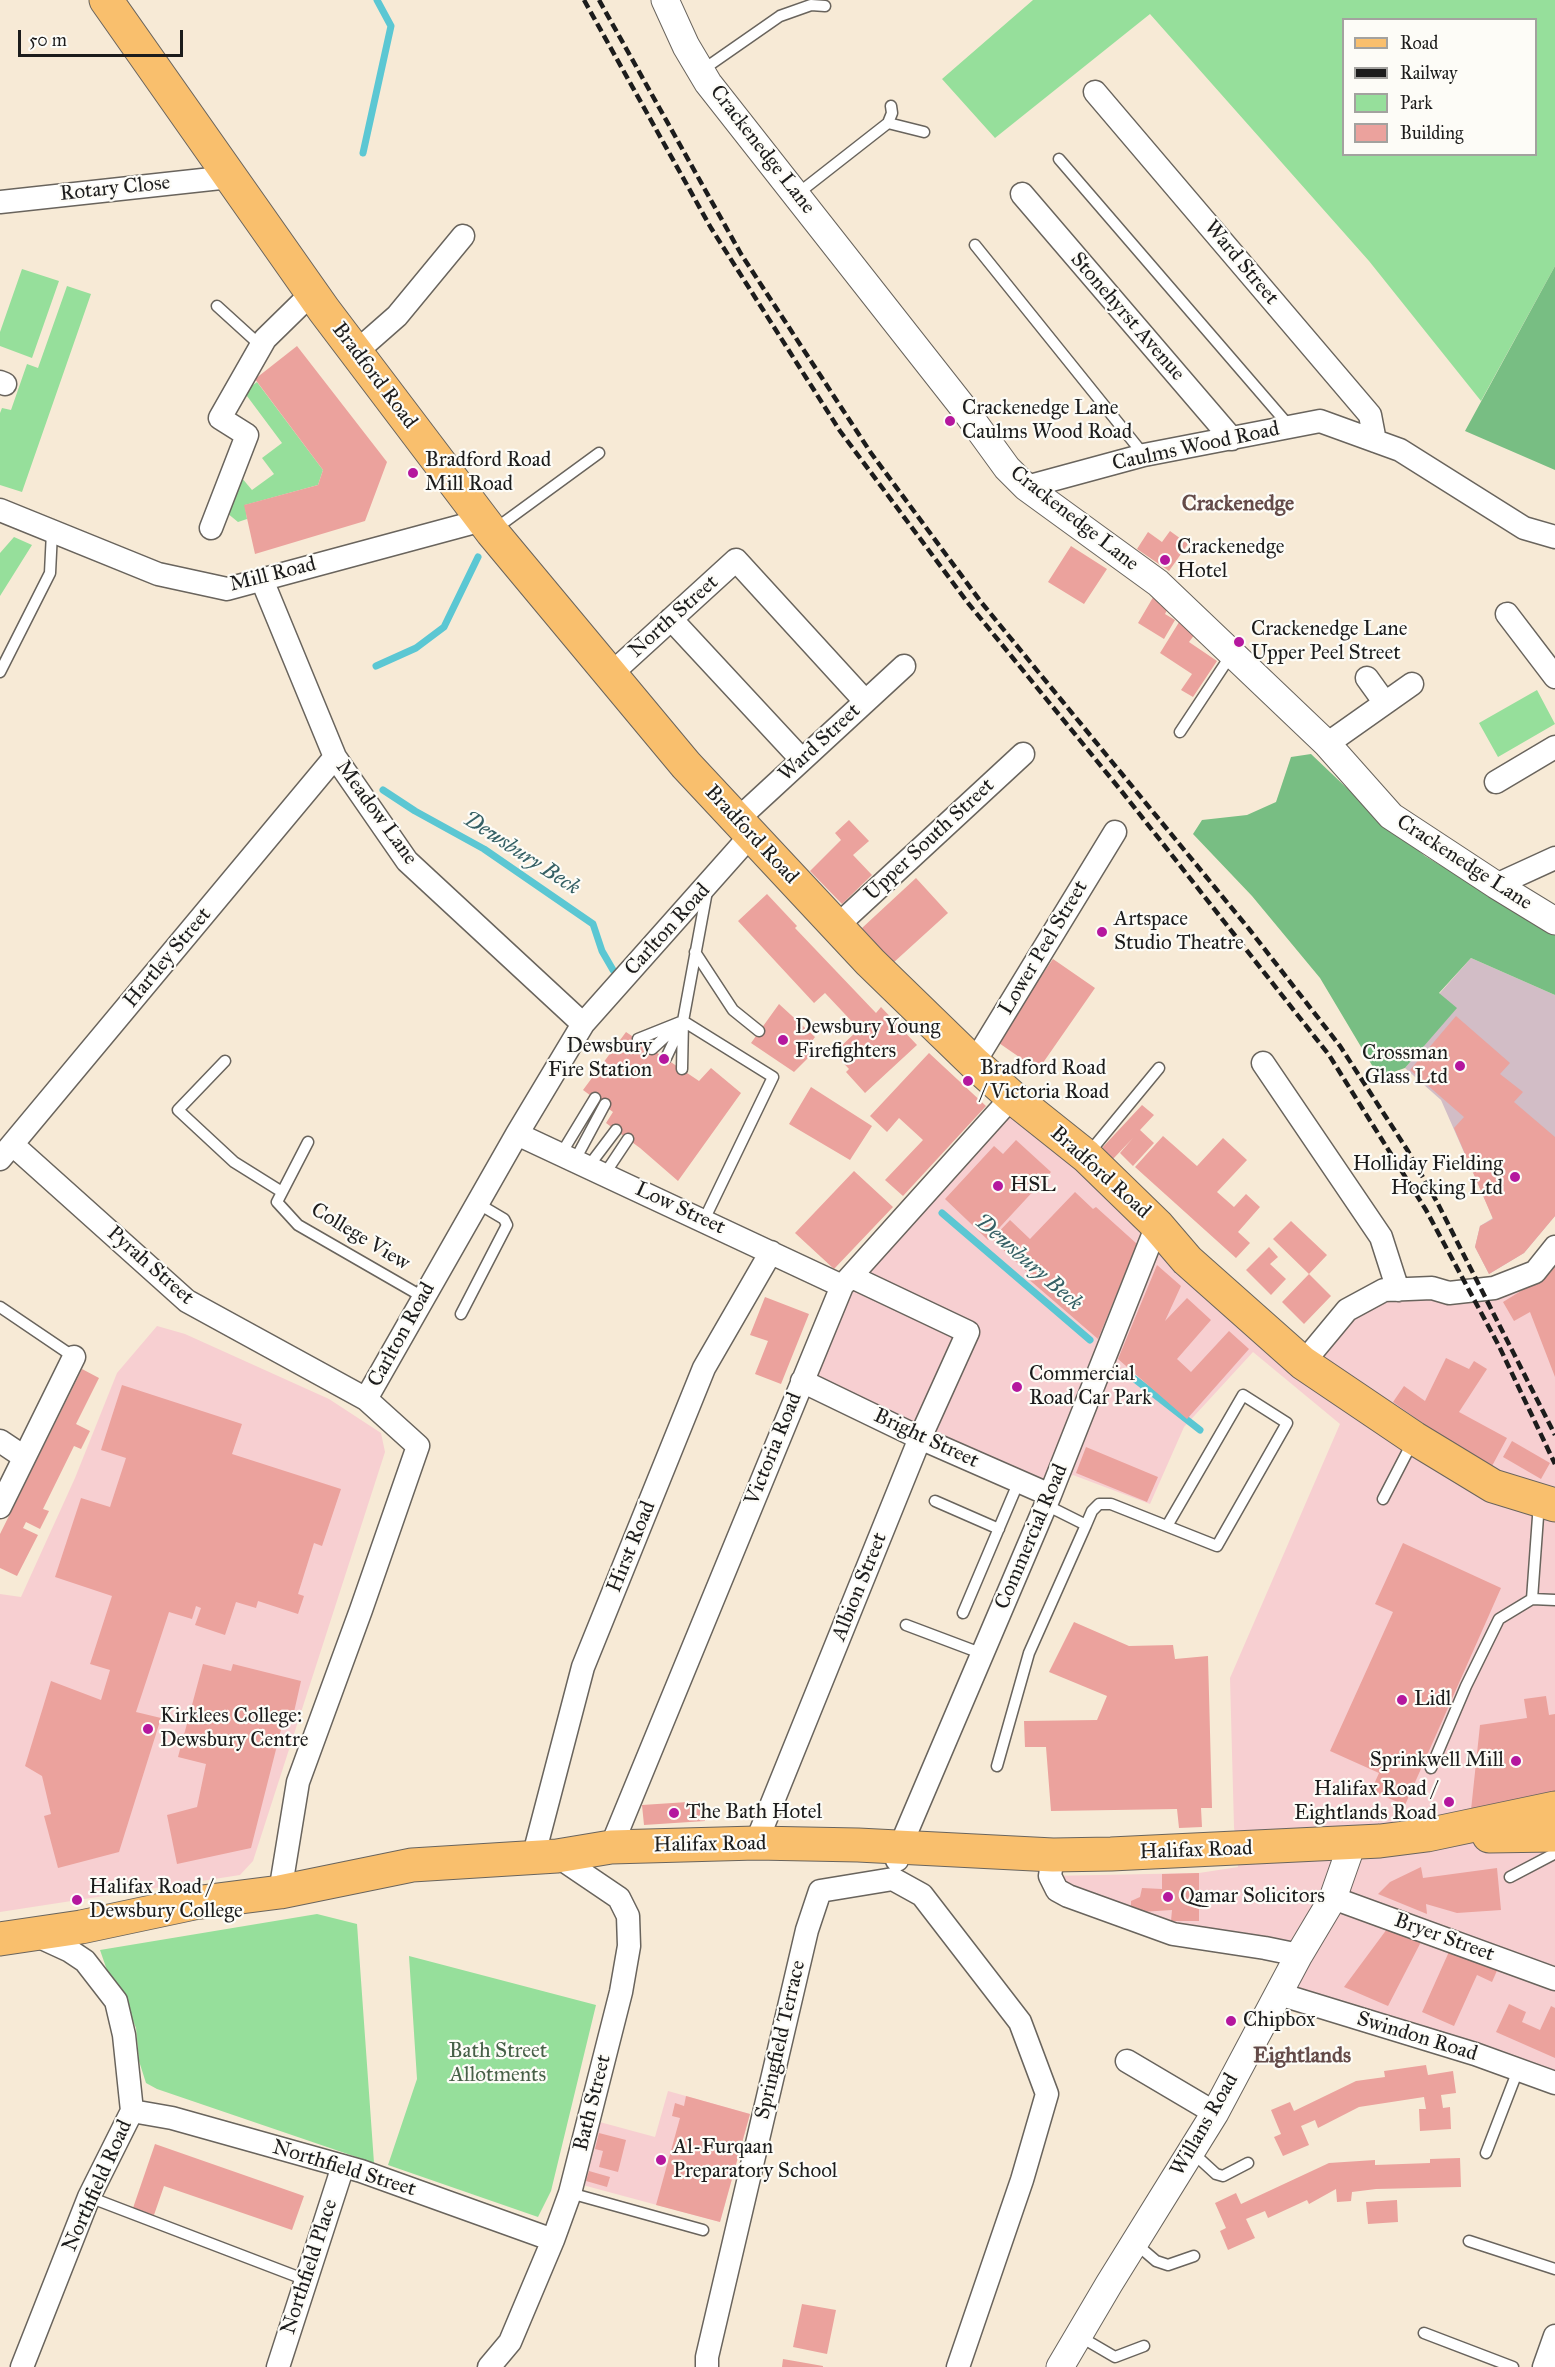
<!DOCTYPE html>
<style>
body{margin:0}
#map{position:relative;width:1555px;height:2367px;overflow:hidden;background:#f7ead6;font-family:"IM FELL Great Primer",serif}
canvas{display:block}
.legend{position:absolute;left:1342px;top:18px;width:195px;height:138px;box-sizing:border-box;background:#fdfcf7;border:2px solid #a3a29f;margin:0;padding:8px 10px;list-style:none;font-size:18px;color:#1c1c1c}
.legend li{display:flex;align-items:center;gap:12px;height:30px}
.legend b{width:30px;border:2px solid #a3a29f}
.scale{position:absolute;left:18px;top:30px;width:165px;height:27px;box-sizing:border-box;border:3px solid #1c1c1c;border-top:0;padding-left:8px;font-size:18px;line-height:21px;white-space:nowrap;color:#1c1c1c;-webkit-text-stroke:4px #fdfcf7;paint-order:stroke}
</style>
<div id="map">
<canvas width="1555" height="2367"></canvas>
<ul class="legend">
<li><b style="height:8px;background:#f9bf6d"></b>Road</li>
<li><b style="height:8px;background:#1c1c1c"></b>Railway</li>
<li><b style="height:16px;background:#96df9b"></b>Park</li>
<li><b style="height:16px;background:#eba29d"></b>Building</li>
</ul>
<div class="scale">50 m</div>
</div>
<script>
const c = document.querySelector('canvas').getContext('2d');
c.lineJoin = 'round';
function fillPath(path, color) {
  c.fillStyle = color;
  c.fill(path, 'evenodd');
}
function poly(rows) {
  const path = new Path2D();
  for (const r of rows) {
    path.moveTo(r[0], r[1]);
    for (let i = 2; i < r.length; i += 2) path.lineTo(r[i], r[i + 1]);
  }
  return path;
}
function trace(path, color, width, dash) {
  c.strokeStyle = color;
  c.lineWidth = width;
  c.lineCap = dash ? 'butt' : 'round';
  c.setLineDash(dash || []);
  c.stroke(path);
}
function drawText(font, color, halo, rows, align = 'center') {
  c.font = font + ' "IM FELL Great Primer",serif';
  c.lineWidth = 4.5;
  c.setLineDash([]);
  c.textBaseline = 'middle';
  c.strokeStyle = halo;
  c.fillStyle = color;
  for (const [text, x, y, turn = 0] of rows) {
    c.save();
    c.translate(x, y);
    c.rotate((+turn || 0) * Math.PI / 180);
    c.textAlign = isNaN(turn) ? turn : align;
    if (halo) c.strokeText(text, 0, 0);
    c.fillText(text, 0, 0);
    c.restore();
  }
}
fillPath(poly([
 [1012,1097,1303,1363,1384,1290,1494,1288,1555,1247,1555,2086,1279,1994,1298,1956,1173,1934,1050,1876,1199,1873,1238,1867,1234,1827,1230,1678,1340,1424,1253,1352,1184,1427,1150,1504,1073,1475,1050,1495,802,1381,842,1286],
 [157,1326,185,1334,329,1399,381,1433,385,1452,253,1861,240,1875,0,1912,0,1594,21,1597,75,1478,117,1373],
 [668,2091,750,2114,720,2222,579,2184,596,2121,655,2137]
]), '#f7cfd1');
fillPath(poly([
 [1471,958,1555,995,1555,1216,1524,1253,1489,1274,1475,1247,1480,1226,1493,1218,1441,1100,1405,1068,1456,1008,1439,994]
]), '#d2bdc6');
fillPath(poly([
 [1033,0,1555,0,1555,266,1481,401,1369,261,1150,14,995,138,942,79],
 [1344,20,1536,20,1536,154,1344,154],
 [22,269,59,281,32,358,0,346,0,332],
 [67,286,91,294,22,492,0,485,0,413,2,408,11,410,27,364,38,368],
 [257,382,323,470,318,485,245,505,247,519,238,522,227,513,241,477,252,490,274,474,262,458,282,443,244,392],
 [14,537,32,545,0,596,0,553],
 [1537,690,1555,724,1498,757,1479,723],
 [317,1914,357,1924,374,2163,157,2089,146,2083,139,2061,136,2028,127,2006,109,1976,100,1950],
 [409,1956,596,2005,551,2191,538,2217,388,2165,417,2079]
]), '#96df9b');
fillPath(poly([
 [1555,266,1555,470,1465,431],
 [1311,754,1372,812,1425,856,1555,934,1555,995,1471,958,1439,993,1457,1008,1405,1068,1379,1077,1320,978,1252,896,1193,834,1202,820,1247,815,1276,802,1291,757]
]), '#78be83');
trace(poly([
 [363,153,391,26,377,0],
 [376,666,416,648,444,627,478,557],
 [383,790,415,811,484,849,593,924,602,951,613,970],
 [942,1213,1090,1340],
 [1132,1377,1200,1430]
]), '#5bc7d3', 7);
fillPath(poly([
 [297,346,387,462,365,521,255,554,244,505,318,485,323,470,255,379],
 [1170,531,1188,544,1169,571,1137,549,1148,532,1162,542],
 [1071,546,1107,569,1084,604,1048,582],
 [1155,594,1168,608,1165,614,1175,620,1164,639,1138,623],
 [1181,619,1195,634,1189,642,1217,661,1193,697,1181,690,1192,674,1160,653],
 [849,820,869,841,853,855,872,875,842,904,810,871,841,840,835,833],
 [916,878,948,913,893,963,862,928],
 [767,894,797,926,795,928,876,1013,881,1007,917,1045,865,1093,846,1072,849,1069,834,1053,859,1029,825,993,814,1003,738,921],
 [1053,959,1095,988,1038,1070,996,1041],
 [779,1004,815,1037,806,1049,813,1053,794,1072,751,1043],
 [1456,1016,1510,1063,1500,1074,1523,1092,1514,1102,1555,1137,1555,1216,1524,1253,1489,1274,1475,1247,1480,1226,1493,1219,1454,1128,1464,1117,1410,1070],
 [626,1032,699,1081,711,1068,741,1093,678,1181,640,1148,606,1123,613,1112,583,1090],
 [929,1053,986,1106,903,1196,885,1180,923,1140,899,1118,887,1132,870,1116],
 [811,1087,872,1126,850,1160,789,1124],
 [1142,1105,1154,1115,1140,1130,1154,1143,1133,1166,1120,1153,1133,1138,1113,1159,1101,1149],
 [1163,1136,1197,1166,1223,1138,1247,1160,1217,1192,1234,1207,1246,1194,1260,1207,1238,1232,1250,1243,1236,1258,1135,1167],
 [1016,1140,1051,1172,988,1240,945,1199,994,1146,1003,1154],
 [854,1171,893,1207,834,1269,795,1233],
 [1075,1192,1093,1209,1096,1207,1137,1244,1098,1339,1026,1277,1030,1275,992,1239,1010,1220,1030,1239],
 [1291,1221,1327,1255,1309,1274,1331,1296,1304,1324,1282,1302,1309,1274,1273,1239],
 [1269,1247,1278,1257,1270,1264,1286,1279,1271,1295,1246,1270],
 [1157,1265,1181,1286,1165,1321,1187,1298,1211,1320,1177,1359,1191,1372,1229,1331,1249,1349,1187,1419,1118,1359],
 [1555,1266,1555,1377,1530,1312,1514,1321,1503,1302,1550,1273],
 [765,1297,809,1314,781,1384,755,1374,768,1341,750,1335],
 [1446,1358,1469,1369,1474,1361,1487,1369,1459,1412,1507,1438,1492,1466,1438,1434,1393,1402,1404,1386,1425,1401],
 [82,1369,99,1378,76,1424,90,1431,81,1449,74,1446,43,1509,49,1511,40,1529,26,1522,23,1528,38,1535,17,1576,0,1568,0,1534],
 [122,1385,242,1424,232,1454,341,1489,322,1546,314,1543,298,1594,304,1596,298,1614,258,1601,256,1608,236,1602,225,1635,195,1625,201,1608,196,1606,192,1619,169,1612,136,1712,161,1718,119,1852,58,1868,44,1816,51,1814,42,1776,25,1766,51,1681,101,1700,110,1670,90,1664,112,1596,55,1577,81,1498,110,1507,126,1458,101,1450],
 [1512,1441,1550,1463,1541,1479,1503,1457],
 [1086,1447,1158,1477,1147,1502,1076,1473],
 [1403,1543,1501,1588,1405,1805,1371,1791,1379,1773,1330,1751,1393,1612,1375,1604],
 [1074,1622,1129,1646,1173,1645,1175,1659,1208,1656,1212,1808,1201,1808,1202,1827,1179,1828,1177,1809,1051,1811,1046,1747,1025,1747,1024,1721,1097,1720,1107,1696,1049,1672],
 [203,1664,231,1671,233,1664,301,1681,294,1712,286,1710,251,1848,177,1864,167,1815,197,1807,206,1764,178,1757],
 [1546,1696,1549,1715,1555,1714,1555,1797,1471,1810,1480,1725,1527,1718,1524,1699],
 [703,1801,705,1821,644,1825,642,1805],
 [1421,1867,1423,1878,1497,1868,1501,1910,1457,1913,1426,1904,1427,1914,1378,1894,1390,1882],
 [1199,1873,1199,1921,1171,1921,1172,1910,1141,1912,1131,1907,1131,1901,1140,1897,1142,1888,1162,1889,1162,1874],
 [1387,1929,1423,1938,1388,2006,1344,1987],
 [1452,1945,1499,1966,1492,1982,1477,1975,1454,2026,1422,2012],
 [1509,2004,1526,2012,1522,2022,1540,2030,1551,2006,1555,2008,1555,2058,1496,2032],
 [1426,2065,1428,2075,1453,2071,1456,2093,1441,2095,1443,2108,1450,2107,1451,2129,1420,2131,1419,2109,1426,2109,1424,2097,1359,2107,1318,2128,1315,2120,1301,2126,1309,2145,1283,2156,1274,2137,1281,2134,1271,2110,1290,2102,1294,2111,1356,2081,1385,2077,1384,2071],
 [686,2096,750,2114,720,2222,656,2205,680,2118,672,2116,675,2103,684,2106],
 [599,2133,626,2140,618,2172,599,2167,603,2151,595,2149],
 [155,2144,304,2196,292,2230,164,2186,154,2215,133,2208],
 [1460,2158,1461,2187,1376,2189,1352,2192,1351,2201,1337,2202,1336,2189,1309,2204,1307,2200,1268,2218,1265,2211,1246,2219,1255,2238,1228,2250,1220,2231,1226,2228,1215,2203,1236,2193,1241,2204,1329,2163,1375,2160,1375,2165,1430,2163,1430,2159],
 [589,2171,610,2177,607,2187,586,2181],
 [1397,2200,1398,2222,1368,2224,1366,2202],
 [802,2304,836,2310,827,2354,793,2347],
 [783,2359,823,2366,823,2367,782,2367]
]), '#eba29d');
const service = poly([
 [701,71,780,16,811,5,825,6],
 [888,123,924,132],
 [1059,159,1291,428],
 [796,195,888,123,892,113,891,106],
 [975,245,1144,455],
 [217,306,261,346],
 [495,529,599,453],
 [0,672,50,573,52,532],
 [1180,732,1231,655],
 [695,952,733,1010,759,1031],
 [683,1021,773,1077,704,1220],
 [638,1039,683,1021],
 [652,1049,676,1027],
 [666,1058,681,1026],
 [225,1061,178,1110,234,1162,282,1192],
 [682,1069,683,1021,707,891],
 [308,1142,277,1202,298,1225,423,1297],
 [561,1154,595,1098],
 [1088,1154,1159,1068],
 [575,1160,605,1104],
 [588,1167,616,1130],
 [604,1175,628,1139],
 [0,1307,74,1357],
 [461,1314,507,1225,504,1219,477,1203],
 [1383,1499,1413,1441],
 [935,1501,999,1529],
 [1539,1503,1532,1599,1555,1600],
 [1046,1505,1086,1525,1092,1511,1099,1504,1111,1504,1217,1546,1287,1423,1243,1395,1167,1526],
 [963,1613,1019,1481],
 [906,1625,983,1654],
 [997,1766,1029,1653,1086,1525],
 [1431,1768,1466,1686,1499,1619,1532,1599],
 [1510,1877,1554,1854],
 [1192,2152,1216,2174,1223,2176,1248,2163],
 [1486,2153,1518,2070],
 [570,2193,703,2230],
 [89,2197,306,2280],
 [1469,2241,1555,2269],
 [1135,2243,1156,2261,1168,2265,1194,2256],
 [1424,2333,1513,2367],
 [1079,2336,1115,2357,1144,2346]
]);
const minor = poly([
 [1095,92,1370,415,1375,441],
 [1022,194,1232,439],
 [0,202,230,177],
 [356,352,397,316,463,236],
 [0,382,5,384],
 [1026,487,1144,455,1320,421,1400,450,1524,528,1555,537],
 [0,510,158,574,227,589,483,520],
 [211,528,247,435,220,418,265,339,312,293],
 [262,580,335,757,407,861,583,1024],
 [1507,614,1555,677],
 [671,619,802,760],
 [611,674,736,560,865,701],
 [1367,678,1385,703],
 [1327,744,1412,684],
 [1496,782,1555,747],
 [737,820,904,666],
 [1496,885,1555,858],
 [837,926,1023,754],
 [974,1063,1115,832],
 [1263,1063,1381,1237,1398,1290],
 [517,1134,842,1286],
 [13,1145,187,1301,366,1399],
 [0,1159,335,757],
 [1303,1363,1347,1310,1384,1290,1432,1288,1449,1293,1494,1288,1535,1272,1555,1247],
 [802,1381,920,1438,1050,1495],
 [0,1441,24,1457],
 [0,1507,74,1357],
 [756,1843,920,1438,968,1332,852,1277],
 [611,1847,842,1286,1012,1097],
 [1053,1855,1050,1876,1057,1890,1068,1896,1173,1934,1265,1948,1299,1955],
 [533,1858,583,1667,704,1368,771,1252],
 [897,1860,900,1847,1050,1495,1157,1225],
 [280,1892,298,1782,361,1610,418,1446,366,1399,517,1134,583,1024,751,835],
 [1333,1898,1555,1979],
 [1279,1994,1475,2054,1555,2083],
 [1127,2061,1215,2113],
 [132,2111,172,2118,361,2171,553,2240],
 [22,2367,89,2197,132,2111,124,2035,116,2001,85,1961,70,1951,33,1934],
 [278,2367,343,2166],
 [489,2367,510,2342,553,2240,570,2193,621,1992,629,1946,628,1916,619,1898,557,1856],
 [707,2367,707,2357,807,1930,820,1891,893,1879,922,1895,1020,2022,1047,2094,1022,2180,958,2367],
 [1544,2367,1555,2336]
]);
const tertiary = poly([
 [665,0,686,46,708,83,962,406,1007,468,1026,487,1158,583,1327,744,1391,816,1496,885,1555,921],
 [1060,2367,1109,2284,1215,2113,1299,1955,1333,1898,1352,1844]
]);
const primary = poly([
 [106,0,324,310,492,532,686,765,870,962,974,1063,1012,1097,1086,1156,1157,1225,1187,1260,1303,1363,1414,1438,1493,1486,1555,1505],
 [1489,1836,1555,1835],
 [0,1939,81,1927,194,1903,280,1892,412,1865,557,1856,611,1847,756,1843,858,1845,1053,1855,1111,1854,1380,1841,1427,1835,1555,1808]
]);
trace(service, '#69645d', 13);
trace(minor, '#69645d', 25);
trace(tertiary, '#69645d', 29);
trace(primary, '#69645d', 35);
trace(service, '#fff', 10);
trace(minor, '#fff', 22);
trace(tertiary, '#fff', 27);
trace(primary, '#f9bf6d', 33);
trace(poly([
 [584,0,711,228,840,431,968,603,1123,793,1329,1055,1426,1210,1499,1346,1555,1464],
 [599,0,741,254,871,453,981,602,1249,929,1340,1046,1408,1151,1437,1202,1555,1435]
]), '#1c1c1c', 4.5, [9, 4.5]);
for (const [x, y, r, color] of [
 [950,421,6,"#b5179e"],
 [413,473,6,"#b5179e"],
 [1165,560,6,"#b5179e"],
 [1239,642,6,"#b5179e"],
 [1102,932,6,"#b5179e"],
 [783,1040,6,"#b5179e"],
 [664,1059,6,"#b5179e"],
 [1460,1066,6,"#b5179e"],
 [968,1081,6,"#b5179e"],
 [1515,1177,6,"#b5179e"],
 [998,1186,6,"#b5179e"],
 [1017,1387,6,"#b5179e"],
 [1402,1700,6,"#b5179e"],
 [148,1729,6,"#b5179e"],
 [1516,1761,6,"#b5179e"],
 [1449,1802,6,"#b5179e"],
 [674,1813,6,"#b5179e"],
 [1168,1897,6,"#b5179e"],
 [77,1900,6,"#b5179e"],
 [1231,2021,6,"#b5179e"],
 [661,2160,6,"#b5179e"]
]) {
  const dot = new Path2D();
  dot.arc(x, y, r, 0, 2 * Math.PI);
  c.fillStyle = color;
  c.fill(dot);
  trace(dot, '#fdfcf7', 2);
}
drawText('21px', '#1c1c1c', '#fdfcf7', [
 ["Crackenedge Lane",762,150,52],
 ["Rotary Close",115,189,-6],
 ["Ward Street",1241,263,50],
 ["Stonehyrst Avenue",1127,317,49],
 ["Bradford Road",374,376,53],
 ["Caulms Wood Road",1196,447,-12],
 ["Crackenedge Lane",1074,519,38],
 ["Mill Road",273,575,-14],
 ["North Street",674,617,-42],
 ["Ward Street",820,743,-43],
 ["Meadow Lane",376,813,54],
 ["Bradford Road",751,835,47],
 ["Upper South Street",930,840,-43],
 ["Crackenedge Lane",1464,863,33],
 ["Carlton Road",668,930,-48],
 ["Lower Peel Street",1044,948,-59],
 ["Hartley Street",168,958,-50],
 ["Bradford Road",1100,1173,42],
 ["Low Street",680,1209,25],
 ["College View",360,1237,31],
 ["Pyrah Street",150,1266,41],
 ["Carlton Road",402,1335,-61],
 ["Bright Street",926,1439,25],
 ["Victoria Road",774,1449,-68],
 ["Commercial Road",1032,1537,-67],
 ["Hirst Road",632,1547,-68],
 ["Albion Street",860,1587,-68],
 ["Halifax Road",710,1845,-1],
 ["Halifax Road",1196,1851,-2],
 ["Bryer Street",1444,1938,20],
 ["Swindon Road",1417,2037,17],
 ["Springfield Terrace",781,2040,-77],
 ["Bath Street",593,2103,-76],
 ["Willans Road",1205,2125,-60],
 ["Northfield Street",344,2169,17],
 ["Northfield Road",98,2186,-66],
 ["Northfield Place",310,2267,-72]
]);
drawText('21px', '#1c1c1c', '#fdfcf7', [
 ["Crackenedge Lane",962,409],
 ["Caulms Wood Road",962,433],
 ["Bradford Road",425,461],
 ["Mill Road",425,485],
 ["Crackenedge",1177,548],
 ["Hotel",1177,572],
 ["Crackenedge Lane",1251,630],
 ["Upper Peel Street",1251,654],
 ["Artspace",1114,920],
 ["Studio Theatre",1114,944],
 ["Dewsbury Young",795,1028],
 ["Firefighters",795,1052],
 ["Dewsbury",652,1047,"right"],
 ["Fire Station",652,1071,"right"],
 ["Crossman",1448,1054,"right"],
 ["Glass Ltd",1448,1078,"right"],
 ["Bradford Road",980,1069],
 ["/ Victoria Road",980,1093],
 ["Holliday Fielding",1503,1165,"right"],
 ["Hocking Ltd",1503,1189,"right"],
 ["HSL",1010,1186],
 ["Commercial",1029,1375],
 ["Road Car Park",1029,1399],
 ["Lidl",1414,1700],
 ["Kirklees College:",160,1717],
 ["Dewsbury Centre",160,1741],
 ["Sprinkwell Mill",1504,1761,"right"],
 ["Halifax Road /",1437,1790,"right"],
 ["Eightlands Road",1437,1814,"right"],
 ["The Bath Hotel",686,1813],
 ["Halifax Road /",89,1888],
 ["Dewsbury College",89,1912],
 ["Qamar Solicitors",1180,1897],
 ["Chipbox",1243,2021],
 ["Al-Furqaan",673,2148],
 ["Preparatory School",673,2172]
], 'left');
drawText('21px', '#476048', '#fdfcf7', [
 ["Bath Street",498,2052],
 ["Allotments",498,2076]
]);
drawText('bold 22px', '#644b49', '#fdfcf7', [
 ["Crackenedge",1238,505],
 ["Eightlands",1302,2057]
]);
drawText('italic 22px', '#356065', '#fdfcf7', [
 ["Dewsbury Beck",521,854,33],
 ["Dewsbury Beck",1028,1263,41]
]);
</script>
